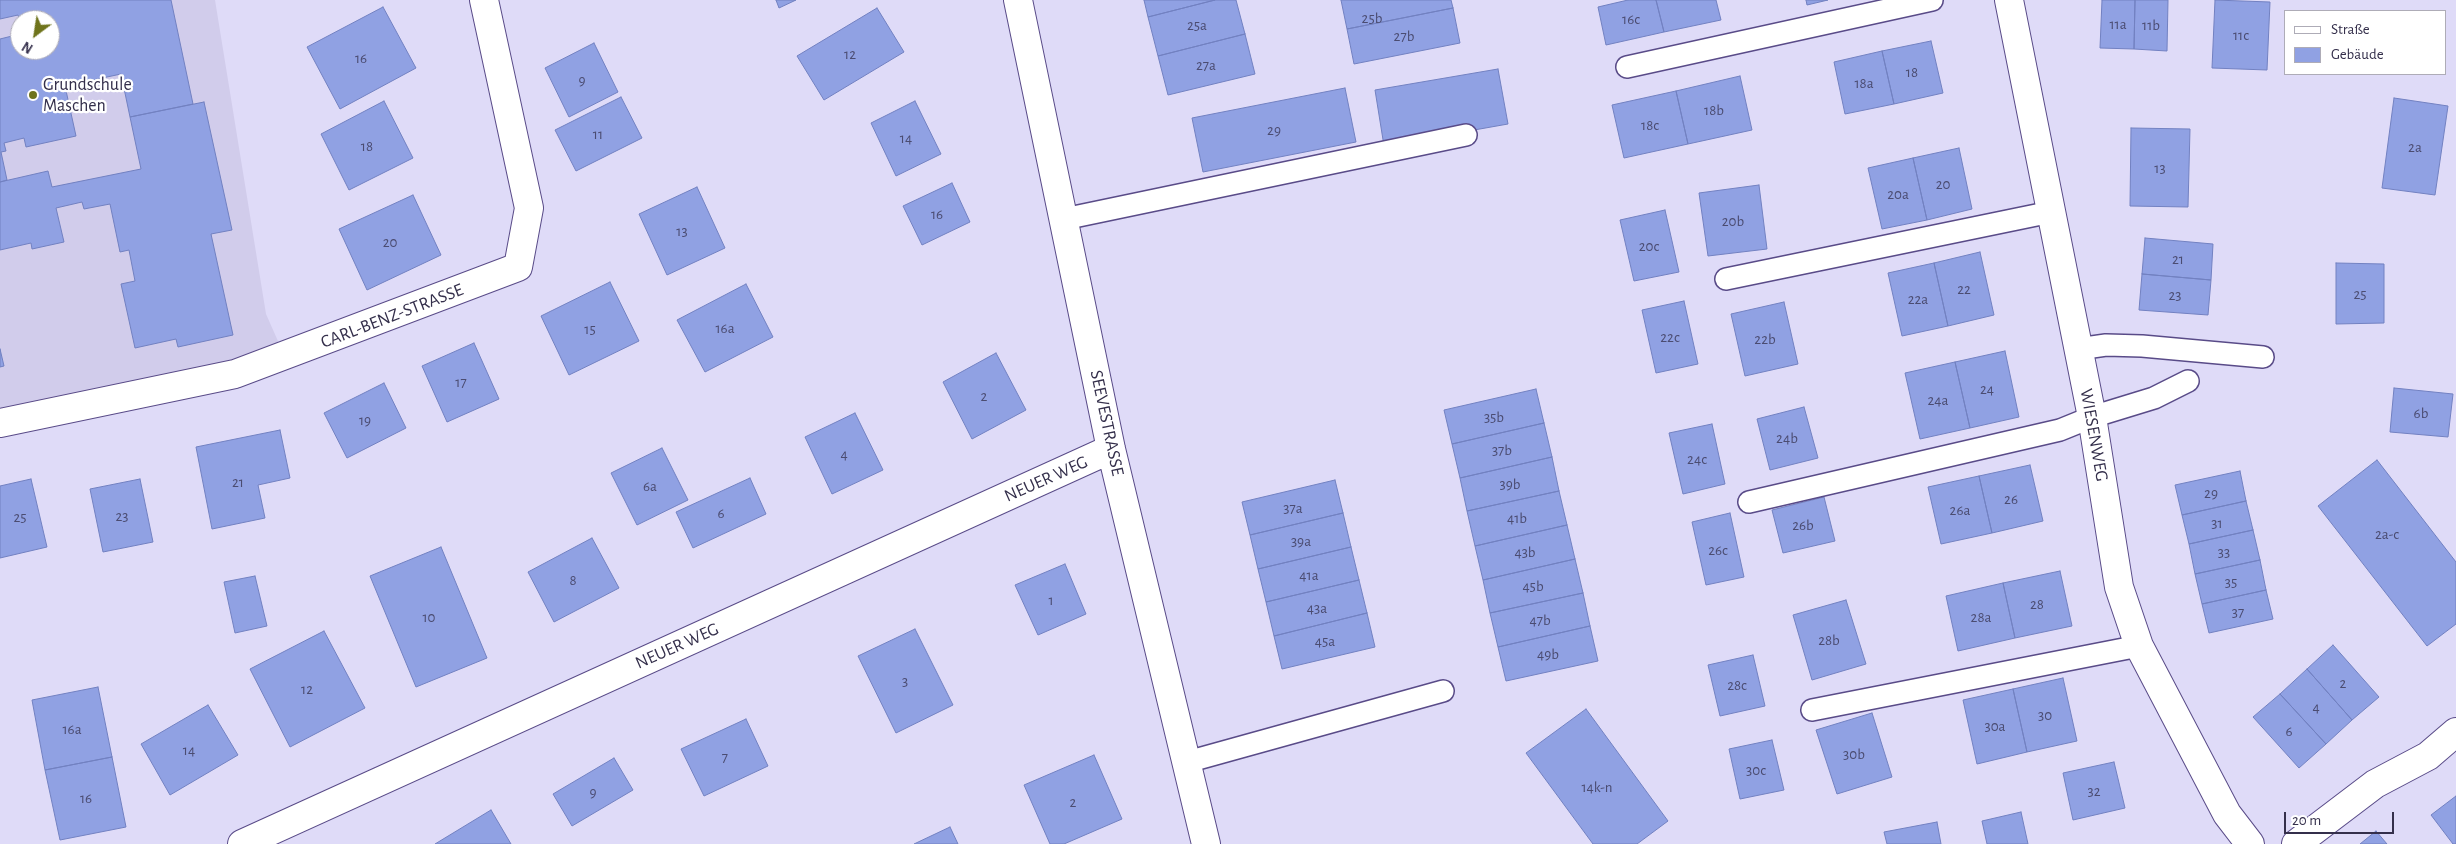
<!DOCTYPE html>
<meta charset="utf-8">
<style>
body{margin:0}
#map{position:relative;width:2456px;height:844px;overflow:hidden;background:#dfdbf8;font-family:"Alegreya Sans",sans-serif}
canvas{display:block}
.legend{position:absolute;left:2284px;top:10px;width:162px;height:65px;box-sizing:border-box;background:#fff;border:1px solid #aeacb7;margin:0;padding:6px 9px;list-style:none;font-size:15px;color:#342f4b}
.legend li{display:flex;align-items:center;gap:10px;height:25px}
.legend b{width:25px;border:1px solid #aeacb7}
.north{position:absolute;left:10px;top:10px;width:50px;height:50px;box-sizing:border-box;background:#fff;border:1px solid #aeacb7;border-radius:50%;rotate:211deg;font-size:14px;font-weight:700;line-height:20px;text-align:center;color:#342f4b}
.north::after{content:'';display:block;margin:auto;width:18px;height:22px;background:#6f741c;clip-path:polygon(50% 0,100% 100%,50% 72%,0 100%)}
.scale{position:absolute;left:2284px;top:812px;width:110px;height:22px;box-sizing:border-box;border:2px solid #342f4b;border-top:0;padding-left:6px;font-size:15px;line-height:18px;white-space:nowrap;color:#342f4b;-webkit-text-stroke:4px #fff;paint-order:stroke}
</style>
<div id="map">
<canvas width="2456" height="844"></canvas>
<ul class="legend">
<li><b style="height:6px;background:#fff"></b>Straße</li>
<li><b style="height:14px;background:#90a1e3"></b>Gebäude</li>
</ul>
<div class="north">N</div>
<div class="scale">20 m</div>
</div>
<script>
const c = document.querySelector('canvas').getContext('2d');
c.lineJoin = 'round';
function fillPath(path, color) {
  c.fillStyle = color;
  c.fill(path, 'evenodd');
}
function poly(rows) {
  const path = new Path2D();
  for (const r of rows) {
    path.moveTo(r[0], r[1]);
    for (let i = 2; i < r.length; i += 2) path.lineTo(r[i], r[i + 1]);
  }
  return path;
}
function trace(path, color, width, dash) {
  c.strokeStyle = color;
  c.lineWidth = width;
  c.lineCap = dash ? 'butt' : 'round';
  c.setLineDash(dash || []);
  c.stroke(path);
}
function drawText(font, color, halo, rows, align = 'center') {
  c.font = font + ' "Alegreya Sans",sans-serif';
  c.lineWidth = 4.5;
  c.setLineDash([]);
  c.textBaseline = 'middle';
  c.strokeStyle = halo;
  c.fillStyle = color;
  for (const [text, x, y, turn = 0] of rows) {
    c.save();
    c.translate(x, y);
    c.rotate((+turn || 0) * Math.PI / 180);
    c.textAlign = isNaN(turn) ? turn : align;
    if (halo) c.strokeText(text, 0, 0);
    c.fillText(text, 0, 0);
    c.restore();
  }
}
fillPath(poly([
 [0,0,215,0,266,314,285,357,0,423],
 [20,20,50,20,50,50,20,50]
]), '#d1cceb');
const building = poly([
 [0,0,171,0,193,104,130,117,121,74,65,86,76,136,26,147,24,138,4,143,6,151,1,152,7,180,0,182,0,39,20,34,20,50,50,50,50,20,20,22,18,15,0,19,0,0],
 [776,0,796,0,779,8,776,0],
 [1144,0,1215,0,1148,17,1144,0],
 [1215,0,1236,0,1245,34,1158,56,1148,17,1215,0],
 [1341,0,1451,0,1453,8,1347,29,1341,0],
 [1628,0,1656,0,1664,32,1606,45,1598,7,1628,0],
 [1656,0,1716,0,1721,20,1664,32,1656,0],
 [1806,0,1828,0,1807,5,1806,0],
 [2102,0,2135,0,2134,49,2100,48,2102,0],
 [2135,0,2168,0,2167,51,2134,49,2135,0],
 [2215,0,2270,2,2267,70,2212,68,2215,0],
 [383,7,416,68,340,109,307,47,383,7],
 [877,8,904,52,824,100,797,56,877,8],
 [1453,8,1460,43,1354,64,1347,29,1453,8],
 [1245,34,1255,74,1168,95,1158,56,1245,34],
 [1931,41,1943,93,1894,104,1882,51,1931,41],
 [594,43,618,92,569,117,545,68,594,43],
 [1882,51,1894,104,1845,114,1834,62,1882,51],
 [1498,69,1508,124,1384,146,1375,90,1498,69],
 [1740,76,1752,130,1688,144,1676,91,1740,76],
 [1345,88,1356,142,1203,172,1192,118,1345,88],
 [1676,91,1688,144,1624,158,1612,105,1676,91],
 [621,97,642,138,576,171,555,130,621,97],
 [2394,98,2448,106,2435,195,2382,188,2394,98],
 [384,101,413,158,349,190,321,134,384,101],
 [915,101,941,154,896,176,871,123,915,101],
 [204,102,232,230,211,234,233,335,178,347,176,339,135,348,121,284,135,281,129,250,120,252,110,204,84,209,82,202,56,208,64,242,32,249,31,243,0,250,0,182,48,171,52,187,141,169,130,117,204,102],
 [2131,128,2190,129,2188,207,2130,206,2131,128],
 [1959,148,1972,209,1927,220,1913,158,1959,148],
 [1913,158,1927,220,1882,229,1868,168,1913,158],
 [952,183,970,222,922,245,903,206,952,183],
 [1759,185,1767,249,1708,256,1699,193,1759,185],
 [697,187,725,248,667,275,639,214,697,187],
 [413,195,441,255,367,290,339,229,413,195],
 [1665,210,1679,272,1634,281,1620,220,1665,210],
 [2145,238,2213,244,2211,280,2142,274,2145,238],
 [1980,252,1994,315,1948,326,1934,263,1980,252],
 [1934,263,1948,326,1902,336,1888,273,1934,263],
 [2336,263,2384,264,2384,323,2336,324,2336,263],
 [2142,274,2211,280,2208,315,2139,310,2142,274],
 [610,282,639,341,569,375,541,316,610,282],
 [746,284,773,337,705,372,677,320,746,284],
 [1684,301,1698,364,1656,373,1642,310,1684,301],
 [1784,302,1798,364,1745,376,1731,314,1784,302],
 [474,343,499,399,447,422,422,366,474,343],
 [0,349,4,366,0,367,0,349],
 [2005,351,2019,417,1970,428,1955,362,2005,351],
 [996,353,1026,410,972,439,943,382,996,353],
 [1955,362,1970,428,1920,439,1905,373,1955,362],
 [384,383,406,428,347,458,324,413,384,383],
 [2394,388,2453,394,2448,437,2390,432,2394,388],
 [1536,389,1544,423,1452,444,1444,410,1536,389],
 [1804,407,1818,458,1770,470,1757,419,1804,407],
 [855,413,883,470,832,494,805,437,855,413],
 [1544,423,1552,457,1460,478,1452,444,1544,423],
 [1712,424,1725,484,1683,494,1669,433,1712,424],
 [280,430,290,478,258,485,265,518,212,529,196,447,280,430],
 [662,448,688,500,637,525,611,473,662,448],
 [1552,457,1559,491,1467,511,1460,478,1552,457],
 [2377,460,2456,562,2456,624,2427,646,2318,506,2377,460],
 [2030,465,2043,521,1992,533,1979,476,2030,465],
 [2240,471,2246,501,2182,515,2175,485,2240,471],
 [1979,476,1992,533,1941,544,1928,487,1979,476],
 [750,478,766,514,693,548,676,512,750,478],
 [31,479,47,547,0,558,0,486,31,479],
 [140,479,153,542,103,552,90,489,140,479],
 [1335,480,1343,513,1250,535,1242,502,1335,480],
 [1559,491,1567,525,1475,546,1467,511,1559,491],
 [1824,497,1835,541,1783,553,1772,510,1824,497],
 [2246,501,2253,530,2189,544,2182,515,2246,501],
 [1343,513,1351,547,1258,569,1250,535,1343,513],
 [1730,513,1744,577,1706,585,1692,522,1730,513],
 [1567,525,1575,559,1483,580,1475,546,1567,525],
 [2253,530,2260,560,2195,574,2189,544,2253,530],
 [592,538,619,588,554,622,528,572,592,538],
 [441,547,487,658,416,687,370,576,441,547],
 [1351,547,1359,580,1266,602,1258,569,1351,547],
 [1575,559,1583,593,1490,613,1483,580,1575,559],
 [2260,560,2266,590,2202,604,2195,574,2260,560],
 [1065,564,1086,614,1038,635,1015,585,1065,564],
 [2060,571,2072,626,2015,638,2003,583,2060,571],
 [255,576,267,626,235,633,224,582,255,576],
 [1359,580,1367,613,1274,636,1266,602,1359,580],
 [2003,583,2015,638,1958,651,1946,596,2003,583],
 [2266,590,2273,619,2209,633,2202,604,2266,590],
 [1583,593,1590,626,1498,647,1490,613,1583,593],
 [1846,600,1866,664,1812,680,1793,615,1846,600],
 [1367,613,1375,647,1282,669,1274,636,1367,613],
 [1590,626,1598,661,1506,681,1498,647,1590,626],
 [915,629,953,705,896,733,858,656,915,629],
 [324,631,365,708,290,747,250,669,324,631],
 [2333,645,2379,697,2352,720,2307,669,2333,645],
 [1753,655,1765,706,1720,716,1708,665,1753,655],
 [2307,669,2352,720,2326,744,2280,694,2307,669],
 [2063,678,2077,741,2027,752,2013,689,2063,678],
 [98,687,112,757,45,770,32,700,98,687],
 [2013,689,2027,752,1977,764,1963,700,2013,689],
 [2280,694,2326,744,2299,768,2253,717,2280,694],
 [208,705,238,755,170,795,141,744,208,705],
 [1586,709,1668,821,1637,844,1593,844,1526,753,1586,709],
 [1872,713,1892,777,1837,794,1816,730,1872,713],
 [746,719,768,766,704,796,681,749,746,719],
 [1772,740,1784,790,1740,799,1729,749,1772,740],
 [1094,755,1122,819,1064,844,1050,844,1024,785,1094,755],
 [112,757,126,827,60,840,45,770,112,757],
 [614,758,633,790,572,826,553,794,614,758],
 [2114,762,2125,808,2073,820,2063,773,2114,762],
 [2456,796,2456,844,2453,844,2431,815,2456,796],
 [491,810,511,844,435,844,491,810],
 [2021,812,2028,844,1987,844,1982,821,2021,812],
 [1937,822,1941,844,1887,844,1884,832,1937,822],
 [950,827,958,844,914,844,950,827],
 [2376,831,2387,844,2360,844,2376,831]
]);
fillPath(building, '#90a1e3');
trace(building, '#7281c1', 1);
const lane = poly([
 [1627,67,1932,0],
 [1064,219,1466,135],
 [1726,279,2051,212],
 [2078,349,2106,345,2142,346,2263,357],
 [1749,502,2060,430,2092,417,2154,398,2188,381],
 [1812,710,2139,646],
 [1187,762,1443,691]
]);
const street = poly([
 [1018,0,1111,449,1206,844],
 [2009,0,2092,417,2119,587,2139,646,2227,814,2250,844],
 [0,423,235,374,518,267,529,208,484,0],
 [242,844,1111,449],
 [2296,844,2375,784,2428,756,2456,732]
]);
trace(lane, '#594b88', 24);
trace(street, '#594b88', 30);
trace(lane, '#fff', 21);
trace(street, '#fff', 28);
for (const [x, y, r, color] of [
 [33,95,5,"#6f741c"]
]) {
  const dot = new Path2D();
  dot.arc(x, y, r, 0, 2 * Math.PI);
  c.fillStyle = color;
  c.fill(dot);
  trace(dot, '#fff', 2);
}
drawText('15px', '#4b4c71', null, [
 ["25b",1372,18],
 ["16c",1631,19],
 ["11a",2118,24],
 ["25a",1197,25],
 ["11b",2151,25],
 ["11c",2241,35],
 ["27b",1404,36],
 ["12",850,54],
 ["16",361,58],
 ["27a",1206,65],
 ["18",1912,72],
 ["9",582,80],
 ["18a",1864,83],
 ["18b",1714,110],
 ["18c",1650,125],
 ["29",1274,130],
 ["11",598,134],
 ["14",906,138],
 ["18",367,146],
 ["2a",2415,147],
 ["13",2160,168],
 ["20",1943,184],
 ["20a",1898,194],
 ["16",937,214],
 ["20b",1733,221],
 ["13",682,231],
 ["20",390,242],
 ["20c",1649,246],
 ["21",2178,259],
 ["22",1964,289],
 ["25",2360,294],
 ["23",2175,295],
 ["22a",1918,299],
 ["16a",725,328],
 ["15",590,329],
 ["22c",1670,337],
 ["22b",1765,339],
 ["17",461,382],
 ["24",1987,389],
 ["2",984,396],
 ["24a",1938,400],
 ["6b",2421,413],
 ["35b",1494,417],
 ["19",365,420],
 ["24b",1787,438],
 ["37b",1502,450],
 ["4",844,454],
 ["24c",1697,459],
 ["21",238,482],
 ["39b",1510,484],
 ["6a",650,486],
 ["29",2211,493],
 ["26",2011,499],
 ["37a",1293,508],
 ["26a",1960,510],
 ["6",721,513],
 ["23",122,516],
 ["25",20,517],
 ["41b",1517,518],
 ["31",2217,523],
 ["26b",1803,525],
 ["2a-c",2387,534],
 ["39a",1301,541],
 ["26c",1718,550],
 ["43b",1525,552],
 ["33",2224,552],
 ["41a",1309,575],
 ["8",573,580],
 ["35",2231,582],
 ["45b",1533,586],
 ["1",1051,600],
 ["28",2037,604],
 ["43a",1317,608],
 ["37",2238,612],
 ["10",429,617],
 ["28a",1981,617],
 ["47b",1540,620],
 ["28b",1829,640],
 ["45a",1325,641],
 ["49b",1548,654],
 ["3",905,681],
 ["2",2343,683],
 ["28c",1737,685],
 ["12",307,689],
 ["4",2316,707],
 ["30",2045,715],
 ["30a",1995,726],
 ["16a",72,729],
 ["6",2289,731],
 ["14",189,750],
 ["30b",1854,754],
 ["7",725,757],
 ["30c",1756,770],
 ["14k-n",1597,787],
 ["32",2094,791],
 ["9",593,792],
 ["16",86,798],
 ["2",1073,802]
]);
drawText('18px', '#342f4b', '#fff', [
 ["Grundschule",43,85],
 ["Maschen",43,106]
], 'left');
drawText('18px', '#342f4b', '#fff', [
 ["CARL-BENZ-STRASSE",392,316,-21],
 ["SEEVESTRASSE",1107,423,78],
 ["WIESENWEG",2094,435,80],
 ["NEUER WEG",1046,479,-24],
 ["NEUER WEG",677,646,-24]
]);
</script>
